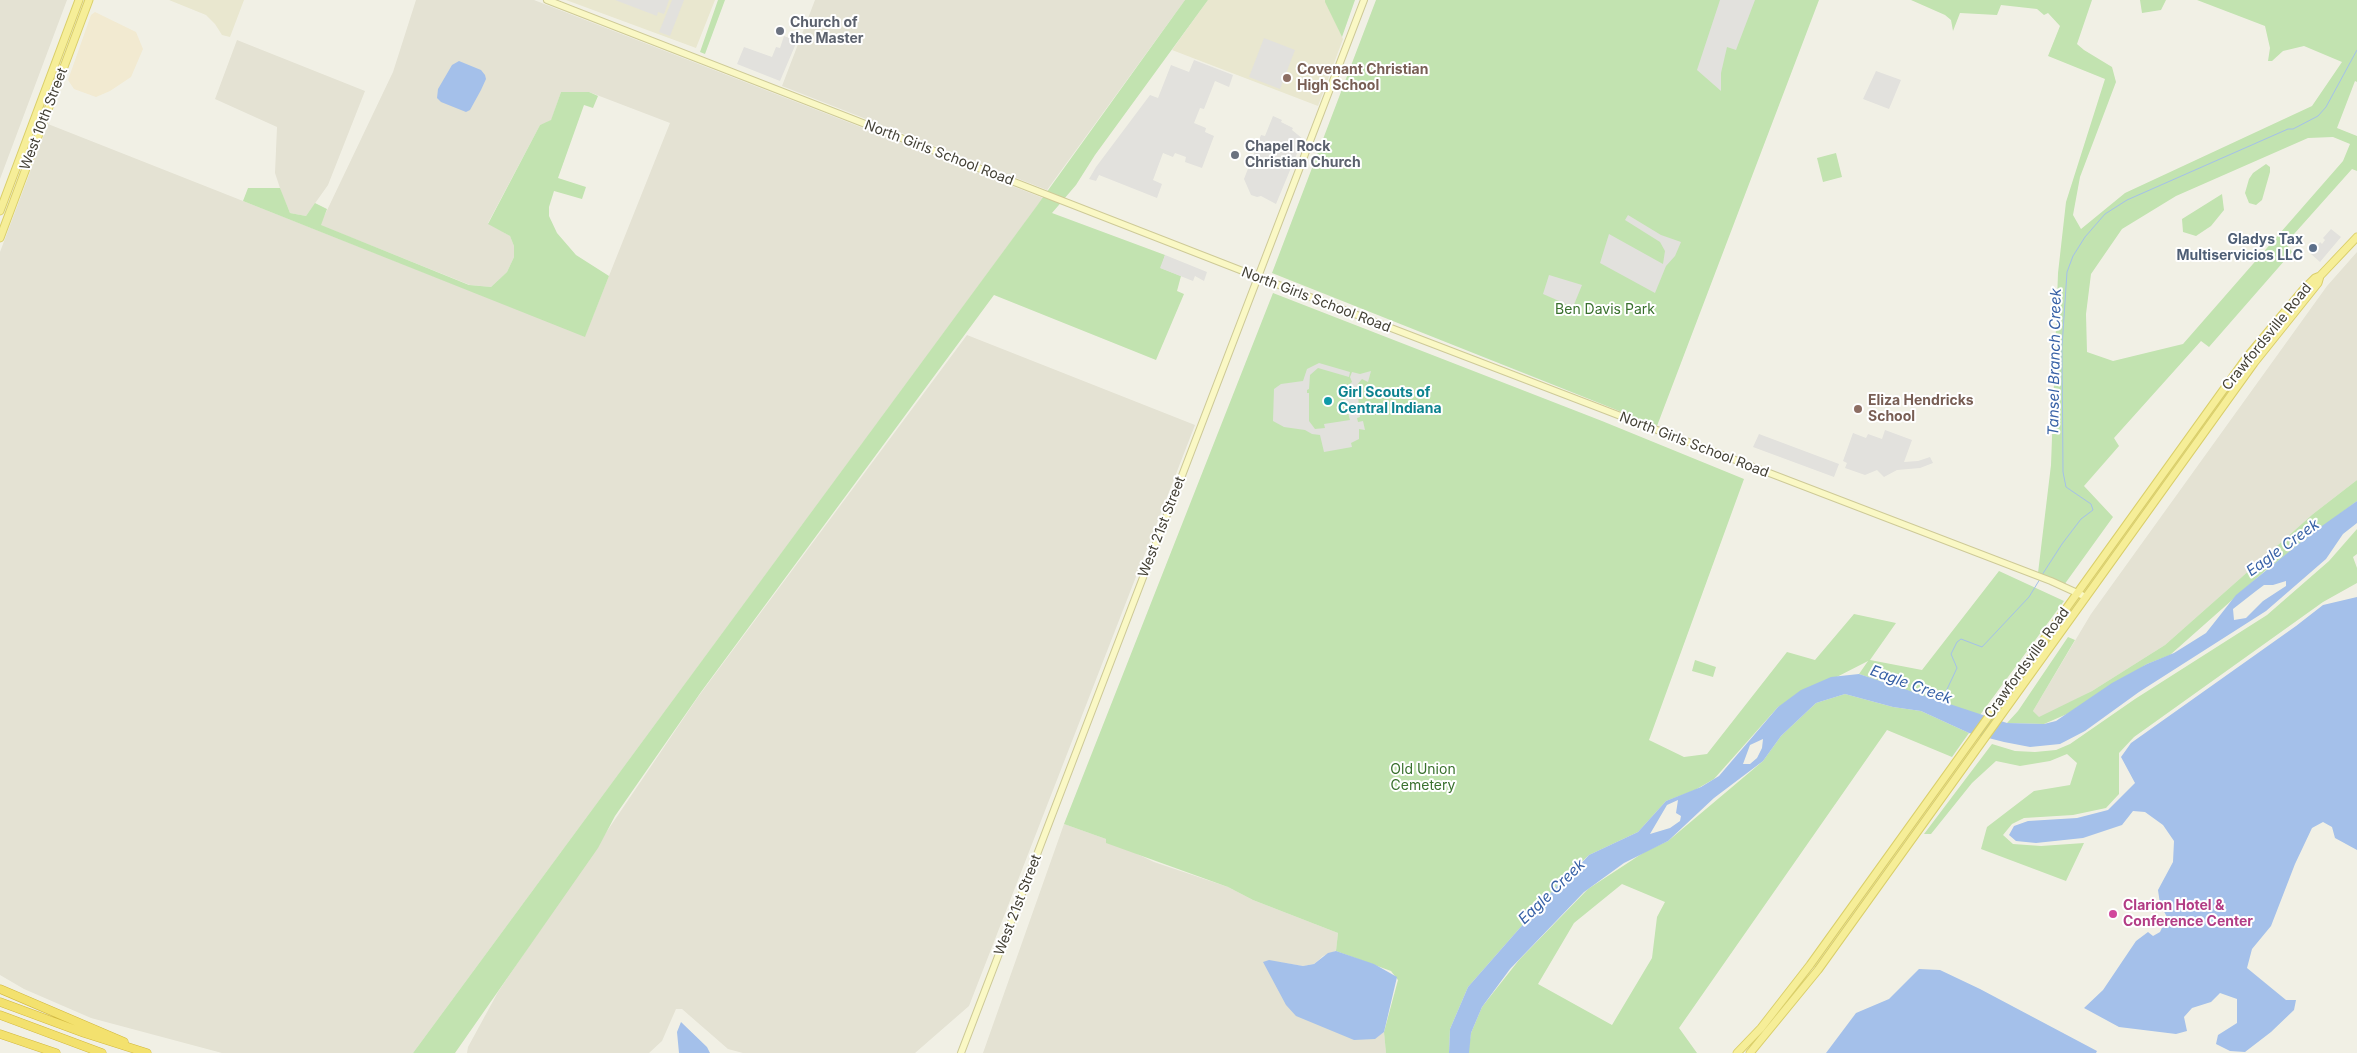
<!DOCTYPE html>
<style>
body{margin:0}
canvas{display:block;background:#f1f0e5}
</style>
<canvas width="2357" height="1053"></canvas>
<script>
const c = document.querySelector('canvas').getContext('2d');
c.lineJoin = 'round';
function fillPath(path, color) {
  c.fillStyle = color;
  c.fill(path, 'evenodd');
}
function poly(rows) {
  const path = new Path2D();
  for (const r of rows) {
    path.moveTo(r[0], r[1]);
    for (let i = 2; i < r.length; i += 2) path.lineTo(r[i], r[i + 1]);
  }
  return path;
}
function trace(path, color, width, dash) {
  c.strokeStyle = color;
  c.lineWidth = width;
  c.lineCap = dash ? 'butt' : 'round';
  c.setLineDash(dash || []);
  c.stroke(path);
}
function drawText(font, color, halo, rows, align = 'center') {
  c.font = font + ' Inter,sans-serif';
  c.lineWidth = 4;
  c.setLineDash([]);
  c.textBaseline = 'middle';
  c.strokeStyle = halo;
  c.fillStyle = color;
  for (const [text, x, y, turn = 0] of rows) {
    c.save();
    c.translate(x, y);
    c.rotate((+turn || 0) * Math.PI / 180);
    c.textAlign = isNaN(turn) ? turn : align;
    if (halo) c.strokeText(text, 0, 0);
    c.fillText(text, 0, 0);
    c.restore();
  }
}
fillPath(poly([
 [0,0,67,0,0,179],
 [416,0,534,0,1043,198,413,1053,222,1053,91,1018,24,989,0,975,0,252,48,124,585,336,670,123,589,92,561,92,551,121,540,125,488,223,510,236,514,246,514,257,507,272,491,287,470,285,320,225,393,72],
 [815,0,1185,0,1047,190,782,86],
 [237,40,365,91,328,185,306,216,290,213,282,194,275,173,277,127,215,99],
 [2357,252,2357,480,2313,514,2165,645,2092,691,2039,718,2033,711,2091,614,2327,286],
 [967,335,1195,425,969,1006,915,1053,743,1053,728,1049,682,1009,676,1009,662,1041,649,1053,467,1053,468,1047,498,992,698,697],
 [1064,824,1106,839,1154,862,1228,887,1253,900,1338,933,1336,951,1323,956,1314,964,1303,966,1278,962,1374,1039,1384,1032,1386,1053,983,1053]
]), '#e4e2d3');
fillPath(poly([
 [95,12,136,32,143,49,131,77,110,91,96,97,74,89,68,80,91,15]
]), '#f2ead1');
fillPath(poly([
 [169,0,244,0,230,37,222,35,215,24,206,15],
 [566,0,715,0,696,48],
 [1208,0,1325,0,1343,39,1318,106,1172,50]
]), '#e9e7cf');
fillPath(poly([
 [718,0,725,0,705,54,700,52],
 [1185,0,1208,0,1095,155,1076,185,1052,213,1165,255,1161,268,1181,276,1177,291,1184,294,1156,360,994,295,701,692,615,816,598,848,455,1053,413,1053,1036,207],
 [1325,0,1355,0,1342,37,1325,2],
 [1376,0,1819,0,1657,426,1272,273],
 [1911,0,2092,0,2077,44,2084,50,2112,67,2116,82,2080,177,2073,215,2081,229,2125,193,2312,106,2342,62,2304,46,2283,51,2272,61,2268,61,2270,48,2265,26,2197,0,2357,0,2357,82,2355,81,2337,128,2357,136,2357,171,2352,169,2286,243,2292,252,2209,347,2201,341,2114,438,2119,446,2084,486,2113,517,2064,585,2038,573,2051,465,2058,273,2066,202,2105,79,2048,56,2060,26,2048,13,2044,15,2037,9,2001,5,1997,15,1960,13,1953,31,1951,20,1945,15],
 [2333,137,2350,144,2343,161,2183,344,2113,361,2087,352,2086,314,2091,274,2122,229,2176,196,2308,138],
 [2140,0,2166,0,2161,10,2142,13],
 [561,92,589,92,598,96,593,108,584,105,558,178,586,187,582,199,554,191,549,207,549,216,557,233,576,255,609,276,585,337,243,201,248,188,280,188,290,213,306,216,315,203,327,209,321,225,469,285,491,287,507,272,514,257,514,246,510,236,488,224,540,125,551,120],
 [1836,153,1842,177,1823,182,1817,158],
 [2266,164,2270,167,2270,172,2262,200,2256,205,2249,203,2245,193,2249,179,2253,173],
 [2222,194,2224,210,2211,226,2196,236,2183,232,2182,219],
 [1273,293,1602,421,1744,479,1649,740,1684,757,1707,754,1787,652,1815,660,1854,614,1896,623,1870,660,1922,670,1999,571,2064,601,1980,715,1859,674,1868,661,1778,707,1714,779,1695,790,1666,801,1638,832,1589,855,1562,880,1468,987,1450,1029,1449,1053,1386,1053,1384,1032,1398,980,1391,971,1336,951,1338,933,1253,900,1228,887,1106,843,1106,839,1064,824],
 [2357,480,2357,501,2266,570,2170,655,2147,664,2067,714,2044,724,2007,723,2018,711,2068,637,2075,640,2033,711,2039,717,2092,691,2165,645,2313,514],
 [2357,529,2357,554,2353,557,2357,568,2357,583,2323,602,2134,737,2119,753,2119,794,2106,808,2073,815,2024,818,2012,824,2003,835,2013,844,2041,846,2084,843,2066,881,1981,849,1987,827,2034,791,2070,785,2077,763,2067,754,2050,761,2020,766,1996,761,1972,783,1931,834,1924,834,1992,744,2015,751,2035,752,2056,750,2070,744,2135,699,2267,615,2329,561],
 [1695,660,1716,667,1713,677,1692,671],
 [1845,694,1893,707,1921,711,1969,733,1952,757,1887,730,1679,1028,1697,1053,1468,1053,1471,1033,1482,1007,1500,984,1519,960,1588,889,1646,851,1668,841,1763,761,1781,736,1816,703],
 [1622,884,1665,902,1657,917,1652,958,1612,1025,1538,984,1574,923]
]), '#c2e3b0');
fillPath(poly([
 [615,0,669,0,664,14,658,12,657,16],
 [672,0,684,0,670,36,659,32],
 [1720,0,1755,0,1736,50,1727,47,1721,73,1721,91,1697,70],
 [784,36,797,41,780,81,737,64,744,47,772,57,776,47,780,48],
 [1264,38,1295,50,1280,89,1249,77],
 [1194,60,1233,75,1229,87,1215,81,1204,109,1200,108,1194,123,1206,128,1205,132,1214,136,1202,168,1185,162,1186,157,1175,153,1173,157,1163,153,1153,180,1162,184,1157,198,1099,175,1096,181,1089,179,1096,167,1150,95,1158,98,1171,65,1189,72],
 [1876,71,1901,80,1889,109,1863,99],
 [1273,116,1282,120,1281,122,1293,128,1292,130,1303,139,1276,204,1261,196,1257,197,1251,195,1244,179,1261,135,1265,136],
 [1628,215,1661,235,1681,242,1675,256,1666,266,1655,293,1600,263,1609,234,1663,264,1665,251,1660,242,1625,220],
 [2331,229,2341,237,2320,262,2311,254,2320,242,2322,244,2325,240,2323,238],
 [1165,255,1207,272,1204,281,1195,276,1193,281,1160,268],
 [1549,275,1582,285,1573,307,1543,294],
 [1319,363,1350,372,1349,377,1318,368,1310,375,1309,389,1307,390,1307,393,1309,393,1309,421,1315,429,1325,428,1324,424,1350,420,1344,398,1346,387,1352,382,1350,377,1352,372,1360,374,1371,371,1368,382,1362,379,1357,385,1360,417,1357,418,1358,422,1363,421,1365,430,1359,429,1359,439,1351,443,1352,447,1324,452,1320,435,1312,434,1305,430,1284,427,1273,421,1274,389,1281,384,1303,381,1307,369],
 [1885,430,1912,440,1904,462,1918,461,1930,457,1933,463,1920,468,1897,470,1884,477,1877,470,1865,475,1845,468,1847,463,1843,461,1853,433,1866,438,1868,434,1882,439],
 [1759,434,1839,464,1834,477,1753,447]
]), '#e2e1dd');
fillPath(poly([
 [459,61,481,70,485,75,486,79,481,90,470,110,466,112,441,102,437,98,438,89,452,65],
 [2357,501,2357,523,2343,534,2326,559,2266,611,2139,692,2085,731,2060,744,2030,747,2004,742,1969,733,1921,711,1893,707,1845,694,1816,703,1781,736,1763,761,1714,798,1668,841,1624,863,1584,892,1510,969,1482,1007,1471,1033,1469,1053,1449,1053,1450,1029,1468,987,1562,880,1571,874,1589,855,1638,832,1666,801,1701,787,1719,776,1778,707,1801,690,1831,677,1859,674,2007,723,2044,724,2056,721,2112,683,2147,664,2174,653,2206,633,2236,595,2312,533],
 [2286,581,2286,586,2263,601,2246,618,2234,620,2233,609,2256,591,2264,585,2273,585],
 [1763,739,1762,748,1757,758,1750,764,1743,764,1750,745],
 [1678,800,1676,813,1681,816,1680,821,1670,828,1650,834,1667,805],
 [2357,597,2357,850,2335,838,2332,827,2323,822,2312,828,2295,864,2271,926,2252,949,2247,968,2286,1000,2296,1000,2294,1010,2271,1032,2245,1052,2230,1051,2216,1044,2218,1035,2237,1023,2237,999,2220,993,2211,1002,2192,1008,2184,1017,2187,1031,2176,1034,2119,1027,2084,1008,2103,990,2136,941,2148,932,2153,936,2160,932,2167,917,2160,904,2158,890,2173,862,2174,841,2163,825,2145,812,2133,811,2122,825,2083,838,2036,843,2016,841,2009,835,2014,826,2028,821,2077,818,2108,810,2135,783,2121,757,2131,743,2296,626,2323,605],
 [1336,951,1374,964,1397,977,1384,1032,1375,1039,1354,1040,1296,1016,1286,1005,1263,962,1269,960,1303,966,1314,964,1328,953],
 [1919,969,1940,970,1980,989,2097,1051,2096,1053,1826,1053,1856,1013,1889,999],
 [681,1022,707,1047,710,1053,679,1053,677,1032]
]), '#a4c0ea');
trace(poly([
 [2042,575,2062,544,2081,519,2093,510,2091,504,2066,487,2063,472,2062,347,2067,272,2073,256,2085,237,2105,214,2127,200,2288,129,2293,129,2318,116,2326,107,2357,50],
 [1942,700,1957,668,1951,654,1957,642,1961,639,1982,647,2029,597,2040,579]
]), '#a4c0ea', 1);
const secondary = poly([
 [547,0,1258,277,2051,581,2086,597],
 [961,1053,1364,0]
]);
const primary = poly([
 [0,211,79,0],
 [0,238,89,0],
 [1737,1053,1761,1028,1810,965,2247,357,2303,290,2315,278,2320,276],
 [1750,1053,1818,970,2254,363,2318,283,2320,276,2357,237]
]);
const highway = poly([
 [0,989,124,1042],
 [0,1002,84,1033,147,1053],
 [0,1015,102,1053],
 [0,1034,56,1053]
]);
trace(secondary, '#ceca97', 8);
trace(primary, '#dacf6a', 9);
trace(highway, '#d1b83f', 9);
trace(secondary, '#faf8c5', 6);
trace(primary, '#f6ee98', 7);
trace(highway, '#f3e16e', 8);
for (const [x, y, r, color] of [
 [780,31,5,"#6b7280"],
 [1287,78,5,"#8d6e63"],
 [1235,155,5,"#6b7280"],
 [2313,248,5,"#5c6f8a"],
 [1328,401,5,"#0f9aa8"],
 [1858,409,5,"#8d6e63"],
 [2113,914,5,"#d1479c"]
]) {
  const dot = new Path2D();
  dot.arc(x, y, r, 0, 2 * Math.PI);
  c.fillStyle = color;
  c.fill(dot);
  trace(dot, '#fff', 2);
}
drawText('bold 14px', '#5b616d', '#fff', [
 ["Church of",790,23],
 ["the Master",790,39],
 ["Chapel Rock",1245,147],
 ["Christian Church",1245,163]
], 'left');
drawText('bold 14px', '#785e54', '#fff', [
 ["Covenant Christian",1297,70],
 ["High School",1297,86],
 ["Eliza Hendricks",1868,401],
 ["School",1868,417]
], 'left');
drawText('14px', '#434035', '#fff', [
 ["West 10th Street",44,119,-69],
 ["North Girls School Road",939,153,21],
 ["North Girls School Road",1316,300,21],
 ["Crawfordsville Road",2267,337,-51],
 ["North Girls School Road",1694,445,21],
 ["West 21st Street",1162,527,-69],
 ["Crawfordsville Road",2027,663,-54],
 ["West 21st Street",1018,905,-69]
]);
drawText('bold 14px', '#4e5e75', '#fff', [
 ["Gladys Tax",2303,240],
 ["Multiservicios LLC",2303,256]
], 'right');
drawText('14px', '#39702d', '#fff', [
 ["Ben Davis Park",1605,310],
 ["Old Union",1423,770],
 ["Cemetery",1423,786]
]);
drawText('bold 14px', '#0d838f', '#fff', [
 ["Girl Scouts of",1338,393],
 ["Central Indiana",1338,409]
], 'left');
drawText('bold 14px', '#b23c85', '#fff', [
 ["Clarion Hotel &",2123,906],
 ["Conference Center",2123,922]
], 'left');
drawText('italic 15px', '#3761a6', '#fff', [
 ["Tansel Branch Creek",2055,362,-89],
 ["Eagle Creek",2283,548,-36],
 ["Eagle Creek",1911,685,20],
 ["Eagle Creek",1552,892,-44]
]);
</script>
